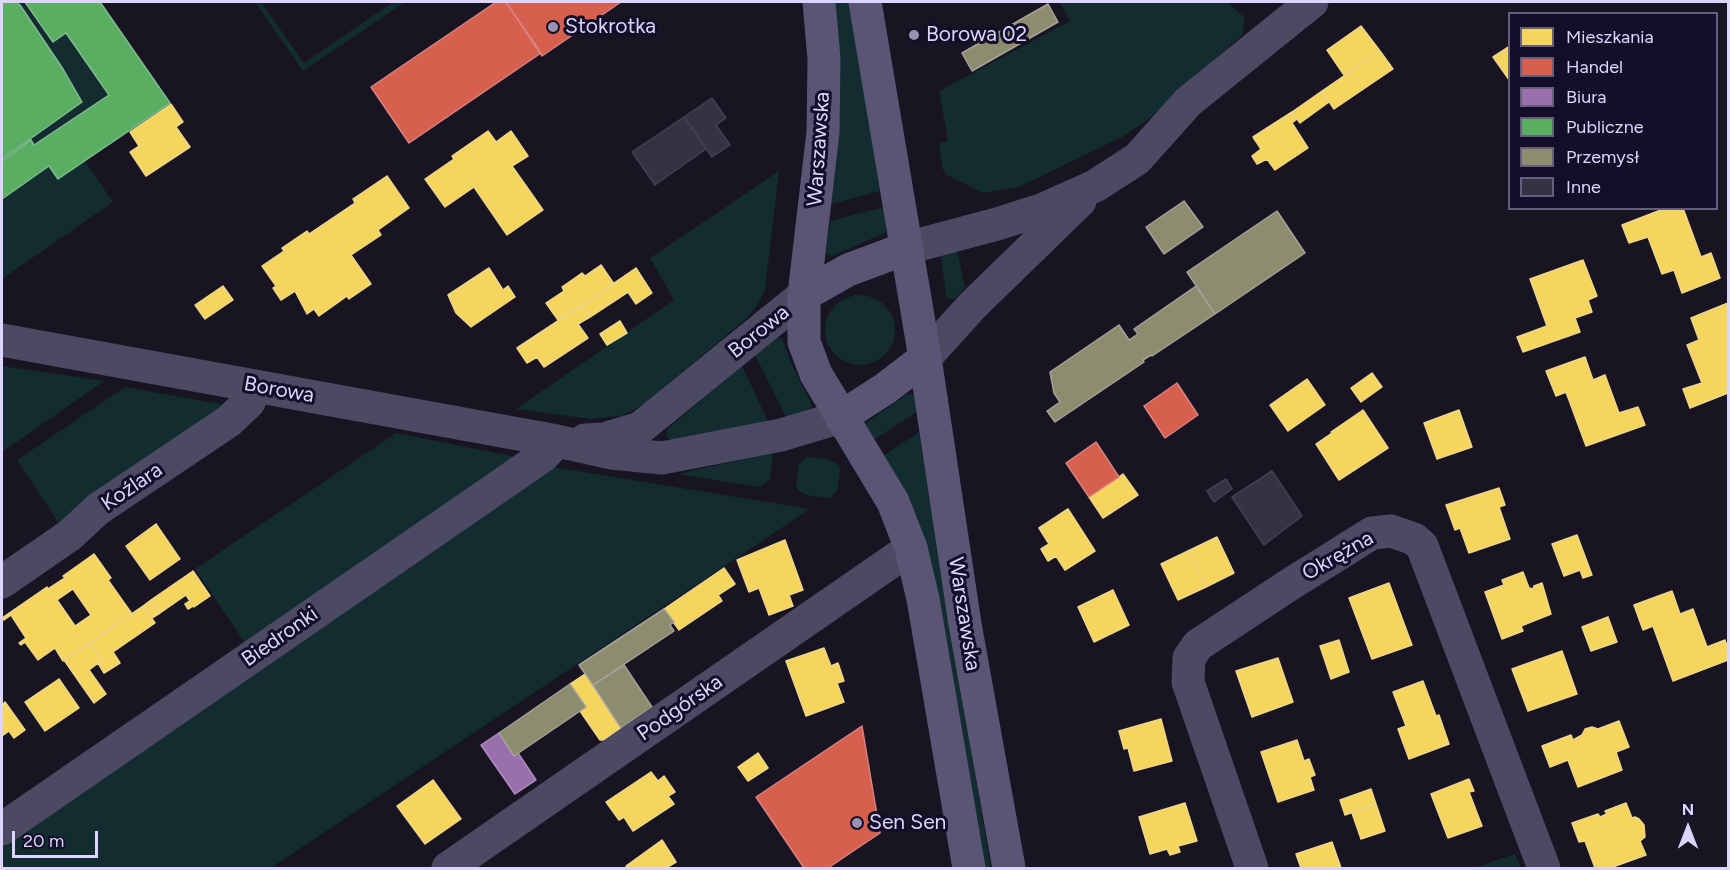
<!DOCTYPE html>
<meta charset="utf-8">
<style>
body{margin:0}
#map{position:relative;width:1730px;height:870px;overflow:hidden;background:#181422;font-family:Figtree,sans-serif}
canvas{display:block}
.frame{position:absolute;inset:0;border:3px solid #ddd5ff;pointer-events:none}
.legend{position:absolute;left:1508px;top:12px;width:210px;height:198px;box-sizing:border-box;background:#150e28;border:2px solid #655e7e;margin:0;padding:8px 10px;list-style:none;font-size:18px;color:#ddd5ff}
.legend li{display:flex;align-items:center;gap:12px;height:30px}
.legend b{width:30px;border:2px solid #655e7e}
.north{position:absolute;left:1658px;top:798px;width:60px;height:60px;-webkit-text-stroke:4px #150e28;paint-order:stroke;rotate:0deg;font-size:16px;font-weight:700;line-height:24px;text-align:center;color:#ddd5ff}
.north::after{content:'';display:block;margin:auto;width:21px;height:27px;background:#ddd5ff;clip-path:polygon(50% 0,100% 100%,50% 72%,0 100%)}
.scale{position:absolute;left:12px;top:831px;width:86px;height:27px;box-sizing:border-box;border:3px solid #ddd5ff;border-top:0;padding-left:8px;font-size:18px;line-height:21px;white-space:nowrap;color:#ddd5ff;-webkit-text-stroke:4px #150e28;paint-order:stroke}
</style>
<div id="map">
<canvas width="1730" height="870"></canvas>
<div class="frame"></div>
<ul class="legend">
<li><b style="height:16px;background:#f6d55c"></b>Mieszkania</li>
<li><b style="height:16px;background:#d6604d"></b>Handel</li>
<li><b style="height:16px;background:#9970ab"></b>Biura</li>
<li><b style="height:16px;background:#5aae61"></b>Publiczne</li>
<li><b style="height:16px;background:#8c8c6e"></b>Przemysł</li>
<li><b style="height:16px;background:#363244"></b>Inne</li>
</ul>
<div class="north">N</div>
<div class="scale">20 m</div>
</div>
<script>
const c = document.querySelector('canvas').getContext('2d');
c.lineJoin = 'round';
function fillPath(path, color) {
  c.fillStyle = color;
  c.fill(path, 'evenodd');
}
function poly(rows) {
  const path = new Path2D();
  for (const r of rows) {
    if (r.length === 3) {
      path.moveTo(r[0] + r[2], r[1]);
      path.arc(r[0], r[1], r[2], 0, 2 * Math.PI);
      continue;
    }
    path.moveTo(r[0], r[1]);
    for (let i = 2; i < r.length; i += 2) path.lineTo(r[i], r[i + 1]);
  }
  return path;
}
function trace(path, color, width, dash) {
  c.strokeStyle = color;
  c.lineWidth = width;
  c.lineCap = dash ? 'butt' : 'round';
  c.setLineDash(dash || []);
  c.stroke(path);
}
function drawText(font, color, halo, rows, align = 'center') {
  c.font = font + ' Figtree,sans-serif';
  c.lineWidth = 6;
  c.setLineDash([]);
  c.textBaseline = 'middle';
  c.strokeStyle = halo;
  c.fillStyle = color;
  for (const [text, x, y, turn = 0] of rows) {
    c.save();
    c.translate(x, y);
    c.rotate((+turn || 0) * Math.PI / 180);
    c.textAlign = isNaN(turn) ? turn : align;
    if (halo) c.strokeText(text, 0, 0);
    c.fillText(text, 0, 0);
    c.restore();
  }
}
fillPath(poly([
 [2,2,100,2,170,103,85,161,113,202,2,279],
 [255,2,261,2,304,63,393,2,405,2,303,71],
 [835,2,850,2,880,191,831,204,835,166],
 [1060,2,1228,2,1245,18,1242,35,1150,118,1124,136,1019,187,983,193,947,175,943,170,939,144,948,140,939,91,1070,21],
 [779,171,765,289,760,301,747,318,644,404,621,416,590,419,516,409,674,300,650,258],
 [884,207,887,230,885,233,832,256,826,253,830,221],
 [957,250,965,288,954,299,950,299,946,295,941,257,943,254],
 [860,330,35],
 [777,338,782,338,791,363,811,403,811,407,807,410,786,417,755,355],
 [2,366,104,381,2,452],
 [742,366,768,421,672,440,668,438,666,435,668,428],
 [125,387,232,406,64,531,17,460],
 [908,394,915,395,917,412,875,439,865,425,868,421],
 [919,432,981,810,991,868,983,868,933,570,912,507,884,455],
 [396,433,516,457,245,643,195,569],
 [773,453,770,479,760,487,683,475,681,473],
 [810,457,827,459,839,465,840,470,837,491,830,498,806,495,798,490,796,485,799,465,805,458],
 [553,467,810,509,271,868,2,868,2,844],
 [1515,854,1521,868,1473,868]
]), '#122c30');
const homes = poly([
 [1361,26,1380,51,1344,75,1327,50,1361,26],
 [1510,46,1510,81,1493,57,1510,46],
 [1380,51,1393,69,1334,109,1322,91,1380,51],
 [1322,91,1329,102,1300,123,1292,112,1322,91],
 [171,104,183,122,176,127,190,147,146,176,130,152,139,146,130,132,171,104],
 [1292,112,1297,119,1292,123,1308,148,1275,170,1267,159,1257,164,1252,156,1261,149,1253,137,1292,112],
 [488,131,496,142,511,131,528,156,512,166,543,210,507,235,474,187,445,207,425,179,454,159,452,156,488,131],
 [387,176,409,208,378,230,381,235,351,255,371,284,349,299,347,296,319,316,314,309,307,314,295,291,281,300,273,288,276,286,262,266,284,251,282,248,307,231,309,234,355,203,353,199,387,176],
 [1666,208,1683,208,1701,257,1711,253,1720,278,1682,293,1674,270,1662,274,1648,237,1629,243,1622,225,1666,208],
 [1583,260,1597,296,1588,300,1592,312,1575,318,1580,332,1523,352,1517,337,1547,326,1530,279,1583,260],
 [601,265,614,284,558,320,546,303,564,291,562,287,582,273,585,276,601,265],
 [489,268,503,290,508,286,515,297,471,327,456,313,448,295,489,268],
 [636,268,652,293,636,304,628,292,590,317,582,305,636,268],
 [223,286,233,300,205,319,195,305,223,286],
 [1728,303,1728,393,1690,408,1683,389,1702,383,1687,345,1699,340,1691,318,1728,303],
 [582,305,590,317,578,324,588,338,544,367,537,357,527,363,517,348,582,305],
 [620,321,627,333,607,345,600,334,620,321],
 [1585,357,1593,380,1605,375,1619,413,1638,407,1645,425,1586,446,1566,392,1556,396,1546,371,1585,357],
 [1372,373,1382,387,1361,402,1351,388,1372,373],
 [1307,379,1325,405,1288,431,1270,405,1307,379],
 [1363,410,1388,448,1339,480,1316,444,1332,433,1331,432,1363,410],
 [1459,410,1472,447,1437,459,1424,423,1459,410],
 [1123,474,1138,495,1103,518,1089,497,1123,474],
 [1499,488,1505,505,1499,507,1510,539,1469,553,1460,528,1455,530,1446,505,1499,488],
 [1068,509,1095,551,1065,570,1056,556,1048,561,1041,549,1049,544,1039,528,1068,509],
 [156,524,180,559,150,580,126,546,156,524],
 [1577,535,1592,575,1583,578,1580,570,1564,576,1552,544,1577,535],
 [1217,537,1234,573,1206,587,1188,551,1217,537],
 [785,540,803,590,789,595,793,606,769,615,759,588,749,592,737,560,785,540],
 [1188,551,1206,587,1178,600,1161,564,1188,551],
 [94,554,111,578,108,580,132,614,63,661,55,648,38,660,25,642,21,645,19,643,26,638,11,615,4,620,2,618,47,587,48,589,65,578,63,576,94,554],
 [73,589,91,615,75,626,57,600,73,589],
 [724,568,735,584,718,595,722,601,679,630,664,609,724,568],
 [193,571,210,596,194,607,193,606,188,609,185,604,190,601,186,595,160,613,151,600,193,571],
 [1523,572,1529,588,1533,589,1534,586,1542,583,1551,614,1521,626,1523,631,1502,639,1485,592,1504,585,1502,580,1523,572],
 [1389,583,1412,645,1372,659,1349,598,1389,583],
 [1113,590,1129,625,1094,642,1078,607,1113,590],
 [1672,591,1680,614,1693,609,1707,647,1725,640,1728,649,1728,660,1673,681,1653,626,1643,630,1634,605,1672,591],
 [151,600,160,613,152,618,143,606,151,600],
 [143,606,155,623,113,652,120,663,104,673,98,663,102,660,90,642,143,606],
 [1608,617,1617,642,1591,651,1582,627,1608,617],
 [1339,640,1349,672,1331,679,1320,646,1339,640],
 [90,642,102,660,89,670,106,694,94,703,64,660,90,642],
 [824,648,831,666,838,663,844,681,837,683,844,702,806,716,786,661,824,648],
 [1562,651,1577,694,1528,711,1512,669,1562,651],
 [1278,658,1293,702,1252,717,1236,671,1278,658],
 [585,674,621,728,604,740,600,740,580,711,586,707,570,684,585,674],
 [59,679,79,708,45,731,25,702,59,679],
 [1423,681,1436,716,1439,715,1449,744,1409,759,1398,729,1406,726,1393,692,1423,681],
 [5,702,25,730,14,738,9,731,2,736,2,705,5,702],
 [1161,719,1172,761,1134,771,1128,748,1124,749,1119,731,1161,719],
 [1619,721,1629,747,1616,752,1622,770,1578,787,1568,760,1550,767,1542,746,1571,735,1573,740,1582,735,1585,729,1592,727,1598,729,1619,721],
 [1297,740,1304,761,1309,759,1315,775,1310,777,1314,790,1278,802,1261,752,1297,740],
 [758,753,768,768,748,781,738,767,758,753],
 [651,772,658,781,664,776,675,792,668,796,674,804,633,831,624,817,619,820,606,802,651,772],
 [1469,779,1474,791,1469,792,1482,826,1448,838,1431,794,1469,779],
 [433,780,461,819,425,844,397,806,433,780],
 [1371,789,1376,804,1345,815,1340,800,1371,789],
 [1185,803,1197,841,1178,846,1180,852,1170,855,1167,849,1150,854,1139,817,1185,803],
 [1626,803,1632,818,1635,817,1639,819,1644,825,1645,837,1640,841,1646,855,1610,868,1595,868,1585,841,1579,842,1572,823,1598,814,1600,817,1607,814,1605,811,1626,803],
 [1376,804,1385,831,1361,839,1352,813,1376,804],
 [662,840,676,862,666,868,627,868,626,866,662,840],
 [1332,842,1341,868,1301,868,1296,854,1332,842]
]);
fillPath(homes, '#f6d55c');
trace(homes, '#eed58d', 1.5);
const shops = poly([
 [496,2,506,2,541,53,409,143,371,87,496,2],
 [506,2,621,2,542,56,506,2],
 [1177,383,1198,415,1165,438,1144,406,1177,383],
 [1096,442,1119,477,1089,497,1066,463,1096,442],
 [862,726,880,833,828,868,804,868,756,797,862,726]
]);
fillPath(shops, '#d6604d');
trace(shops, '#d88382', 1.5);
const offices = poly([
 [499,733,514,756,518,753,536,780,515,794,481,745,499,733]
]);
fillPath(offices, '#9970ab');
trace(offices, '#ad8ec4', 1.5);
const public = poly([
 [2,2,16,2,20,5,63,69,82,102,2,159,2,2],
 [25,2,100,2,170,103,58,179,49,166,2,199,2,161,31,140,34,145,109,95,66,33,53,42,25,2]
]);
fillPath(public, '#5aae61');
trace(public, '#81ba90', 1.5);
const industry = poly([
 [1048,4,1058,22,972,71,962,53,1048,4],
 [1184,201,1203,227,1164,254,1146,227,1184,201],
 [1277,211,1305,253,1215,314,1187,272,1277,211],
 [1196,286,1215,314,1152,356,1151,355,1143,360,1144,362,1055,422,1047,411,1060,402,1054,393,1050,372,1119,325,1129,340,1138,334,1134,329,1196,286],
 [664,609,674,622,670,625,674,631,593,685,579,665,664,609],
 [624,665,652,707,621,728,593,685,624,665],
 [570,684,586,707,514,756,499,733,570,684]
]);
fillPath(industry, '#8c8c6e');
trace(industry, '#a4a29a', 1.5);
const building = poly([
 [712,98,726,118,716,125,730,145,712,157,684,117,712,98],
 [684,117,706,149,655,185,632,152,684,117],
 [1272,471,1302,516,1264,545,1232,497,1272,471],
 [1226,479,1232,489,1214,502,1207,491,1226,479]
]);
fillPath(building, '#363244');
trace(building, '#453f56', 1.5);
trace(poly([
 [907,248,997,224,1041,210,1095,186,1137,159,1188,102,1312,2],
 [2,340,557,441,611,453,662,458,781,435,841,417],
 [925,358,973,305,1080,201],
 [585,440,604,439,640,428,804,295],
 [2,582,70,535,98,509,229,421,249,402,256,386],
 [2,829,543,456,557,441],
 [448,868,911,548],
 [1252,868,1188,682,1189,658,1198,645,1289,585,1372,533,1391,531,1414,539,1422,546,1544,868]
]), '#4c4963', 33);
trace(poly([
 [819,2,824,59,823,132,804,295,804,342,816,374,893,502,911,548,923,599,969,868],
 [865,2,925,358,965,624,1009,868],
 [804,295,848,270,907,248],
 [841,417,886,388,925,358]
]), '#5a5575', 33);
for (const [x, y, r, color] of [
 [553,27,6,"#9891b2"],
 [914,35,6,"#9891b2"],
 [857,823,6,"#9891b2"]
]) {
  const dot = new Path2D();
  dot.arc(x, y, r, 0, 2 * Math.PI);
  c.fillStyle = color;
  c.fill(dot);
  trace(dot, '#150e28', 2);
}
drawText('21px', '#ddd5ff', '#150e28', [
 ["Stokrotka",565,27],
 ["Borowa 02",926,35],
 ["Sen Sen",869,823]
], 'left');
drawText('21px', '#ddd5ff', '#150e28', [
 ["Warszawska",819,149,-86],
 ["Borowa",759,332,-39],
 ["Borowa",279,390,10],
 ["Koźlara",132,487,-34],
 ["Okrężna",1338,556,-30],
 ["Warszawska",964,614,81],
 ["Biedronki",280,637,-35],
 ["Podgórska",680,708,-35]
]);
</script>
